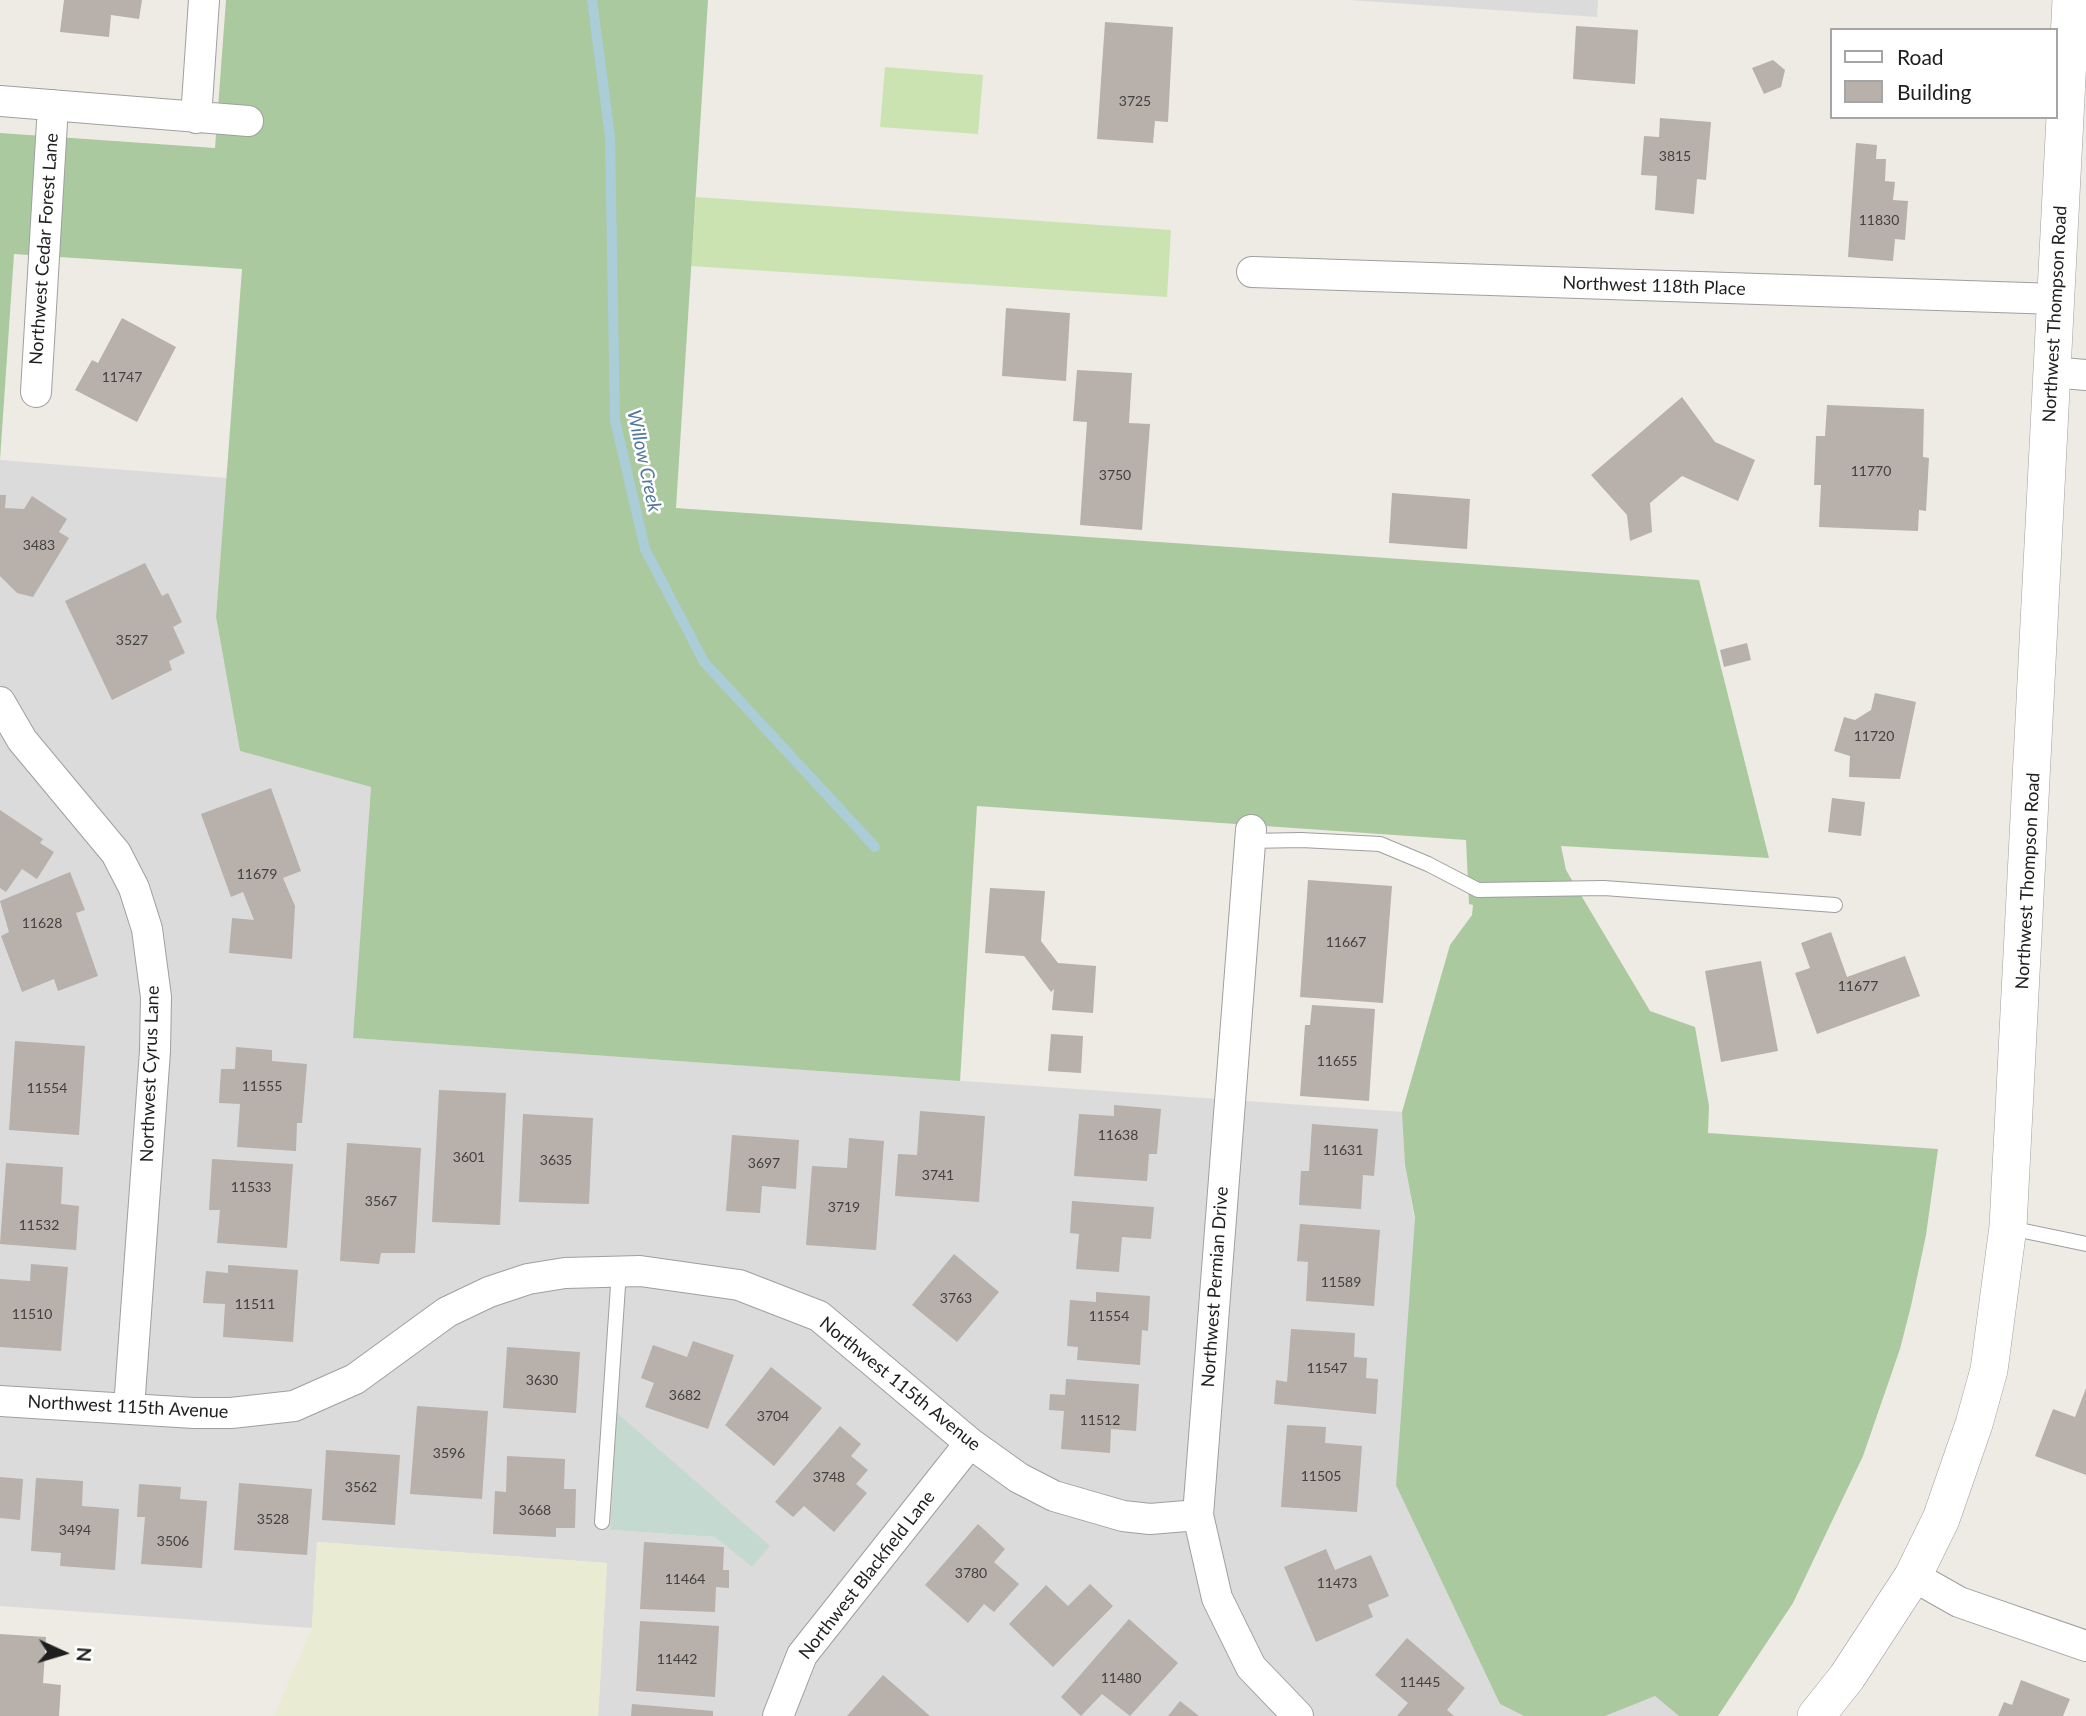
<!DOCTYPE html>
<style>
body{margin:0}
#map{position:relative;width:2086px;height:1716px;overflow:hidden;background:#eeebe5;font-family:Lato,sans-serif}
canvas{display:block}
.legend{position:absolute;left:1830px;top:28px;width:228px;height:91px;box-sizing:border-box;background:#fff;border:2px solid #a5a5a5;margin:0;padding:9px 12px;list-style:none;font-size:21px;color:#1e1e1e}
.legend li{display:flex;align-items:center;gap:14px;height:35px}
.legend b{width:35px;border:2px solid #a5a5a5}
.north{position:absolute;left:28px;top:1618px;width:70px;height:70px;-webkit-text-stroke:5px #fff;paint-order:stroke;rotate:94deg;font-size:19px;font-weight:700;line-height:28px;text-align:center;color:#1e1e1e}
.north::after{content:'';display:block;margin:auto;width:24px;height:32px;background:#1e1e1e;clip-path:polygon(50% 0,100% 100%,50% 72%,0 100%)}
</style>
<div id="map">
<canvas width="2086" height="1716"></canvas>
<ul class="legend">
<li><b style="height:9px;background:#fff"></b>Road</li>
<li><b style="height:19px;background:#b7b0ab"></b>Building</li>
</ul>
<div class="north">N</div>
</div>
<script>
const c = document.querySelector('canvas').getContext('2d');
c.lineJoin = 'round';
function fillPath(path, color) {
  c.fillStyle = color;
  c.fill(path, 'evenodd');
}
function poly(rows) {
  const path = new Path2D();
  for (const r of rows) {
    path.moveTo(r[0], r[1]);
    for (let i = 2; i < r.length; i += 2) path.lineTo(r[i], r[i + 1]);
  }
  return path;
}
function trace(path, color, width, dash) {
  c.strokeStyle = color;
  c.lineWidth = width;
  c.lineCap = dash ? 'butt' : 'round';
  c.setLineDash(dash || []);
  c.stroke(path);
}
function drawText(font, color, halo, rows, align = 'center') {
  c.font = font + ' Lato,sans-serif';
  c.lineWidth = 5;
  c.setLineDash([]);
  c.textBaseline = 'middle';
  c.strokeStyle = halo;
  c.fillStyle = color;
  for (const [text, x, y, turn = 0] of rows) {
    c.save();
    c.translate(x, y);
    c.rotate((+turn || 0) * Math.PI / 180);
    c.textAlign = isNaN(turn) ? turn : align;
    if (halo) c.strokeText(text, 0, 0);
    c.fillText(text, 0, 0);
    c.restore();
  }
}
fillPath(poly([
 [1349,0,1598,0,1597,17],
 [0,460,227,478,216,617,240,751,371,787,354,1038,1403,1112,1405,1165,1500,1704,1524,1716,598,1716,607,1563,317,1542,312,1628,0,1606],
 [618,1414,752,1567,716,1537,610,1530],
 [1655,1695,1679,1716,1605,1716]
]), '#dcdbdb');
fillPath(poly([
 [317,1542,607,1563,598,1716,274,1716,312,1628]
]), '#e9ebd3');
fillPath(poly([
 [885,67,983,75,978,134,880,127],
 [696,197,1171,230,1167,297,691,266]
]), '#cae3b1');
fillPath(poly([
 [226,0,708,0,676,508,1699,580,1769,858,1561,846,1566,870,1650,1011,1695,1027,1709,1106,1708,1133,1938,1149,1926,1235,1911,1306,1900,1349,1863,1456,1793,1603,1718,1716,1679,1716,1655,1696,1605,1716,1524,1716,1500,1704,1396,1485,1415,1218,1405,1165,1402,1112,1450,945,1472,915,1473,905,1469,904,1466,840,977,806,960,1081,353,1038,371,787,240,751,216,617,242,269,14,254,0,460,0,133,215,148]
]), '#abc99f');
fillPath(poly([
 [617,1413,770,1546,752,1567,715,1537,610,1530]
]), '#c4dad0');
trace(poly([
 [592,0,610,136,615,420,645,549,704,662,875,847]
]), '#aacdd7', 10);
fillPath(poly([
 [64,0,142,0,139,19,111,15,109,37,60,32],
 [1105,22,1173,27,1168,122,1155,121,1153,143,1097,139],
 [1576,26,1638,30,1635,84,1573,79],
 [1773,60,1785,70,1781,87,1764,94,1752,68],
 [1660,118,1711,122,1706,180,1697,179,1694,214,1655,210,1657,176,1641,175,1644,136,1659,137],
 [1856,143,1877,145,1876,159,1886,159,1885,181,1895,182,1893,200,1908,201,1905,240,1895,239,1893,261,1848,257],
 [1006,308,1070,313,1066,381,1002,376],
 [122,318,176,347,137,422,75,390,92,360,98,363],
 [1077,370,1132,373,1129,423,1150,424,1142,530,1080,525,1087,422,1073,421],
 [1682,397,1715,442,1755,460,1738,501,1682,476,1650,503,1652,532,1630,541,1627,515,1591,475],
 [1827,405,1924,409,1923,457,1929,458,1926,511,1919,510,1918,531,1819,527,1821,485,1814,485,1816,436,1825,436],
 [1392,493,1470,499,1467,549,1389,543],
 [0,495,6,495,5,508,24,509,32,496,67,519,59,532,69,538,33,597,17,593,0,576],
 [145,563,162,596,168,593,182,622,173,627,185,653,169,661,172,670,112,700,65,601],
 [1747,643,1751,660,1724,667,1720,650],
 [1875,693,1916,702,1900,779,1849,777,1850,756,1834,751,1844,717,1855,720,1871,710],
 [271,788,301,871,283,878,295,906,292,959,229,953,232,918,254,920,243,892,231,897,201,814],
 [1832,798,1865,802,1861,836,1828,832],
 [0,810,43,839,40,843,54,852,37,879,22,869,6,892,0,888],
 [70,872,85,910,76,913,98,976,58,991,54,979,22,992,1,936,9,932,0,901],
 [1308,880,1392,886,1383,1003,1300,997],
 [990,888,1045,891,1041,941,1058,963,1096,966,1093,1013,1052,1010,1054,989,1051,992,1024,956,985,953],
 [1831,932,1847,977,1905,956,1920,996,1817,1034,1795,973,1810,968,1801,943],
 [1761,961,1778,1051,1721,1062,1705,971],
 [1312,1005,1375,1009,1369,1101,1300,1096,1305,1025,1310,1025],
 [1051,1034,1083,1036,1081,1073,1048,1071],
 [15,1041,85,1046,79,1135,9,1130],
 [236,1047,272,1050,272,1061,307,1064,302,1123,297,1123,296,1151,237,1147,240,1104,219,1103,221,1069,235,1069],
 [439,1090,506,1093,500,1225,432,1222],
 [1114,1105,1161,1109,1157,1154,1149,1154,1147,1181,1074,1176,1079,1114,1114,1116],
 [920,1111,985,1116,979,1202,895,1196,898,1154,917,1155],
 [523,1114,593,1118,589,1204,519,1202],
 [1312,1124,1378,1129,1374,1176,1363,1175,1361,1209,1299,1205,1301,1171,1309,1171],
 [732,1135,799,1140,796,1189,762,1186,760,1213,726,1211],
 [849,1138,884,1141,876,1250,806,1245,812,1166,847,1168],
 [347,1143,421,1148,415,1253,381,1253,379,1264,340,1261],
 [212,1159,293,1164,287,1248,217,1243,220,1210,209,1210],
 [6,1163,63,1167,61,1204,79,1206,76,1250,0,1244],
 [1072,1201,1154,1207,1151,1239,1122,1237,1119,1272,1076,1269,1079,1234,1070,1233],
 [1300,1224,1380,1230,1374,1306,1306,1301,1308,1262,1297,1261],
 [954,1254,999,1292,957,1342,912,1305],
 [31,1264,68,1267,61,1351,0,1347,0,1279,30,1281],
 [228,1265,298,1270,293,1342,223,1337,225,1304,203,1303,206,1271,228,1273],
 [1096,1292,1150,1296,1148,1331,1142,1330,1140,1365,1077,1360,1078,1347,1067,1346,1070,1300,1096,1302],
 [1291,1329,1355,1333,1354,1357,1367,1358,1366,1378,1378,1379,1376,1414,1274,1404,1276,1380,1287,1382],
 [693,1341,734,1355,708,1429,645,1407,654,1383,641,1378,653,1345,687,1357],
 [507,1347,580,1352,576,1413,503,1408],
 [771,1367,822,1408,774,1466,725,1425],
 [1066,1379,1139,1384,1136,1431,1111,1429,1110,1453,1061,1449,1064,1411,1049,1410,1050,1394,1065,1395],
 [2086,1388,2086,1475,2035,1456,2053,1409,2075,1417],
 [417,1406,488,1411,482,1499,410,1494],
 [1287,1425,1326,1427,1325,1443,1362,1446,1357,1512,1281,1507],
 [840,1426,861,1444,851,1456,868,1470,856,1484,867,1493,834,1532,804,1506,793,1517,775,1502],
 [326,1450,400,1455,395,1525,322,1520],
 [507,1456,565,1459,564,1489,576,1489,575,1528,556,1528,556,1537,493,1534,495,1491,506,1492],
 [0,1477,23,1479,20,1520,0,1518],
 [36,1478,83,1481,82,1506,119,1509,115,1570,60,1566,61,1553,31,1551],
 [239,1483,312,1489,307,1555,234,1550],
 [139,1484,181,1487,180,1499,207,1501,202,1568,141,1564,145,1517,137,1517],
 [978,1524,1005,1549,994,1562,1019,1584,994,1612,984,1604,968,1623,925,1585],
 [644,1542,724,1547,723,1570,729,1570,729,1588,716,1587,715,1612,640,1609],
 [1326,1549,1335,1570,1371,1555,1389,1596,1368,1605,1373,1617,1316,1642,1284,1567],
 [1090,1584,1113,1606,1053,1667,1009,1624,1046,1585,1068,1606],
 [1129,1619,1178,1663,1130,1716,1102,1694,1081,1716,1061,1697],
 [640,1621,719,1626,715,1697,636,1691],
 [0,1634,46,1637,43,1683,61,1685,59,1716,0,1716],
 [1407,1638,1465,1688,1447,1710,1454,1716,1397,1716,1408,1703,1375,1675],
 [883,1675,930,1716,847,1716],
 [2021,1680,2070,1699,2063,1716,1998,1716,2004,1702,2012,1705],
 [1180,1701,1199,1716,1168,1716],
 [632,1704,713,1711,713,1716,631,1716]
]), '#b7b0ab');
const service = poly([
 [1249,841,1301,840,1380,844,1428,864,1478,890,1604,888,1835,905],
 [2010,1228,2086,1244],
 [602,1522,619,1271]
]);
const minor = poly([
 [0,101,248,121],
 [196,118,204,0],
 [1252,272,2056,299],
 [2052,372,2086,375],
 [36,392,53,105],
 [0,702,22,740,116,853,134,888,147,929,156,997,155,1051,129,1408],
 [1251,830,1198,1515,1217,1598,1251,1667,1298,1716],
 [0,1401,194,1413,231,1413,294,1406,355,1379,447,1312,489,1292,528,1279,565,1273,640,1271,739,1285,819,1316,970,1443,1019,1478,1054,1496,1123,1516,1150,1519,1198,1515],
 [1913,1576,1959,1602,2086,1646],
 [778,1716,802,1655,970,1443]
]);
const tertiary = poly([
 [1816,1716,1847,1677,1913,1576,1941,1519,1974,1424,1989,1370,2008,1227,2071,0]
]);
trace(service, '#9f9f9f', 16);
trace(minor, '#9f9f9f', 32);
trace(tertiary, '#9f9f9f', 38);
trace(service, '#fff', 14);
trace(minor, '#fff', 30);
trace(tertiary, '#fff', 37);
drawText('14px', '#444241', null, [
 ["3725",1135,101],
 ["3815",1675,156],
 ["11830",1879,220],
 ["11747",122,377],
 ["11770",1871,471],
 ["3750",1115,475],
 ["3483",39,545],
 ["3527",132,640],
 ["11720",1874,736],
 ["11679",257,874],
 ["11628",42,923],
 ["11667",1346,942],
 ["11677",1858,986],
 ["11655",1337,1061],
 ["11555",262,1086],
 ["11554",47,1088],
 ["11638",1118,1135],
 ["11631",1343,1150],
 ["3601",469,1157],
 ["3635",556,1160],
 ["3697",764,1163],
 ["3741",938,1175],
 ["11533",251,1187],
 ["3567",381,1201],
 ["3719",844,1207],
 ["11532",39,1225],
 ["11589",1341,1282],
 ["3763",956,1298],
 ["11511",255,1304],
 ["11510",32,1314],
 ["11554",1109,1316],
 ["11547",1327,1368],
 ["3630",542,1380],
 ["3682",685,1395],
 ["3704",773,1416],
 ["11512",1100,1420],
 ["3596",449,1453],
 ["11505",1321,1476],
 ["3748",829,1477],
 ["3562",361,1487],
 ["3668",535,1510],
 ["3528",273,1519],
 ["3494",75,1530],
 ["3506",173,1541],
 ["3780",971,1573],
 ["11464",685,1579],
 ["11473",1337,1583],
 ["11442",677,1659],
 ["11480",1121,1678],
 ["11445",1420,1682]
]);
drawText('18px', '#1e1e1e', '#fff', [
 ["Northwest Cedar Forest Lane",44,249,-86],
 ["Northwest 118th Place",1654,286,2],
 ["Northwest Thompson Road",2055,314,-87],
 ["Northwest Thompson Road",2028,881,-87],
 ["Northwest Cyrus Lane",150,1074,-88],
 ["Northwest Permian Drive",1215,1287,-86],
 ["Northwest 115th Avenue",900,1384,39],
 ["Northwest 115th Avenue",128,1407,3],
 ["Northwest Blackfield Lane",867,1575,-52]
]);
drawText('italic 19px', '#52789c', '#fff', [
 ["Willow Creek",644,461,78]
]);
</script>
